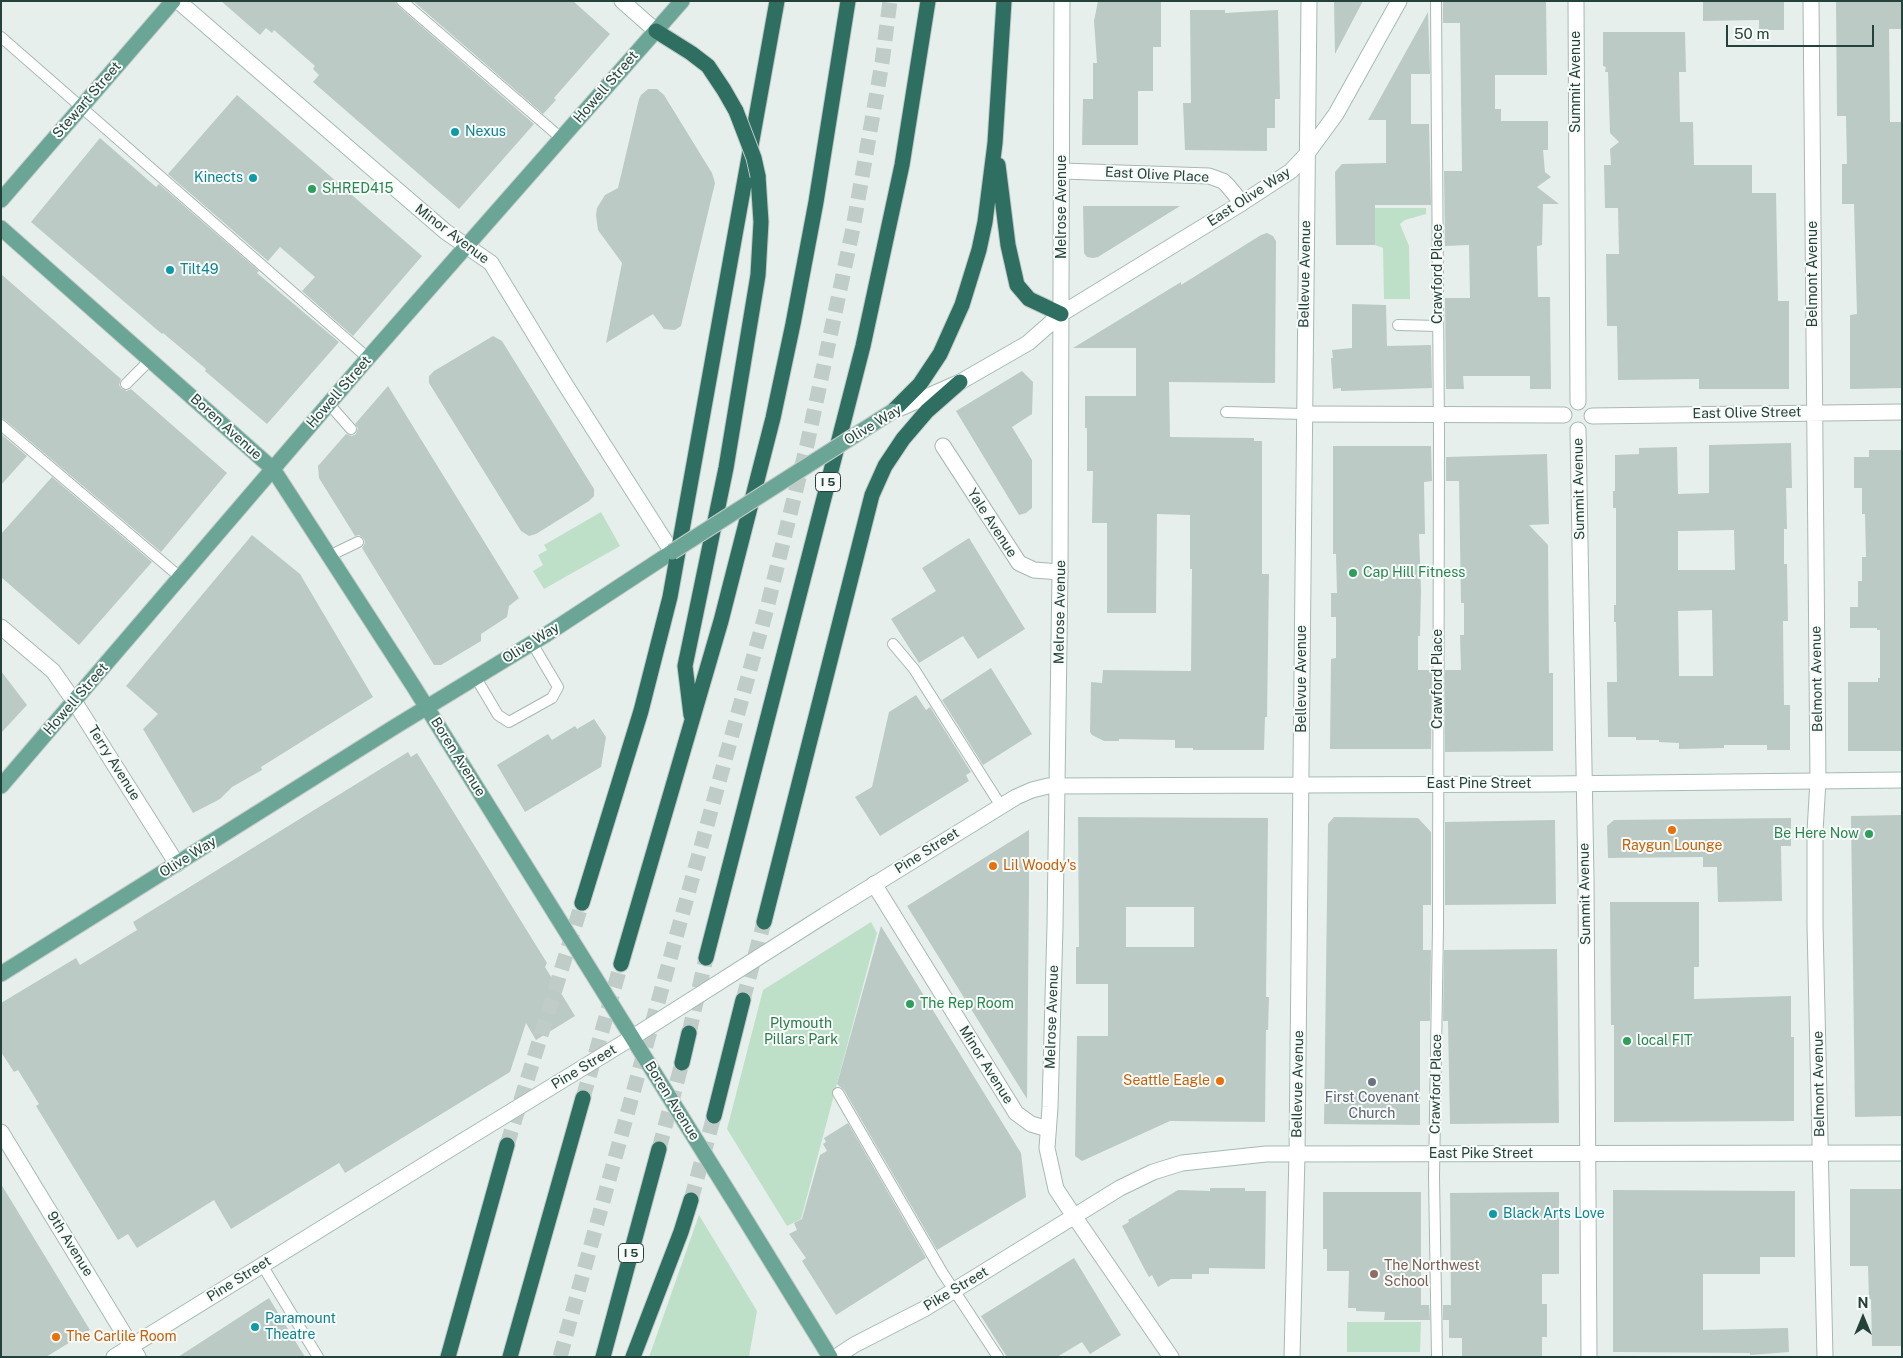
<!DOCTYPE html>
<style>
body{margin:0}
#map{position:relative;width:1903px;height:1358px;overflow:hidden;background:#e6efeb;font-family:"Public Sans",sans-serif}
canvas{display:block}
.frame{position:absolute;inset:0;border:2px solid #24423a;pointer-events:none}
.north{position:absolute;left:1838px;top:1293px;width:50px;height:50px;-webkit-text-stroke:4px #f7fbf9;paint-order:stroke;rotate:0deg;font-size:14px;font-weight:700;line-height:20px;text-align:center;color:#24423a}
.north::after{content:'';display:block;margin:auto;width:18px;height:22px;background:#24423a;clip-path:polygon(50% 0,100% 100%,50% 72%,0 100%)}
.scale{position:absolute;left:1726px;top:25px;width:148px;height:22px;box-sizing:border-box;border:2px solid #24423a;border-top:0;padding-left:6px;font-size:15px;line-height:18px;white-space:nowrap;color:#24423a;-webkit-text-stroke:4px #f7fbf9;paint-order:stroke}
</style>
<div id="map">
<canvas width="1903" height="1358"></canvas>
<div class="frame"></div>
<div class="north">N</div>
<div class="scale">50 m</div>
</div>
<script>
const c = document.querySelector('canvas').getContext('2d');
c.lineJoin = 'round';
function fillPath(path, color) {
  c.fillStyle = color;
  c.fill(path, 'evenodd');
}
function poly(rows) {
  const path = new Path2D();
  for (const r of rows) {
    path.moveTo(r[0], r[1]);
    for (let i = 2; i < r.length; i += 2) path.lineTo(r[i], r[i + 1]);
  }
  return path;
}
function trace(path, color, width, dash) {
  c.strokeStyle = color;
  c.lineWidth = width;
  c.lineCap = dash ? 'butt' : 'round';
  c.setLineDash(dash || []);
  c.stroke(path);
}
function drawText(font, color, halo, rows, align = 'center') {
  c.font = font + ' "Public Sans",sans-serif';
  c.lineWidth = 4;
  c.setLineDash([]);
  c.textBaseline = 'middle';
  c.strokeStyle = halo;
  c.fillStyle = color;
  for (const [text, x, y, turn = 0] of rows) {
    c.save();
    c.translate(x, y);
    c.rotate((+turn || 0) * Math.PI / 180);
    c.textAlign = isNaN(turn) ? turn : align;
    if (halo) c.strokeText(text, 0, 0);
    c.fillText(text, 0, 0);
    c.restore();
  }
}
fillPath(poly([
 [1375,208,1426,208,1426,214,1405,220,1400,224,1409,246,1410,299,1384,299,1383,248,1375,245],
 [601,512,620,546,544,589,533,571,543,565,538,555,547,550,544,545],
 [871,922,877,933,801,1219,787,1226,727,1129,763,990],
 [699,1215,757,1311,749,1357,649,1357],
 [1347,1322,1421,1322,1420,1352,1347,1352]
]), '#bfe0c8');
fillPath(poly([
 [221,1,395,1,398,6,534,124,459,209,313,82,319,75,313,69,315,66,274,30,272,33,266,28,260,35],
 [413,1,573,1,610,34,554,98,556,100,543,114],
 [1098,1,1161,1,1161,47,1153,47,1153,91,1138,91,1138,145,1082,145,1083,99,1093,99,1093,63,1097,63,1094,21],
 [1334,1,1363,1,1335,54],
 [1443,1,1546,1,1547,75,1495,75,1495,109,1501,109,1501,121,1548,121,1548,150,1543,150,1545,172,1551,177,1537,187,1559,204,1543,204,1542,245,1537,246,1538,297,1550,297,1551,389,1530,389,1530,376,1463,376,1464,389,1446,389,1445,298,1470,298,1469,245,1445,246,1444,171,1462,171,1460,23,1443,23],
 [1703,1,1784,1,1784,30,1759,30,1759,20,1703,21],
 [1836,1,1902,1,1902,29,1889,29,1890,122,1902,122,1902,388,1850,389,1850,315,1857,314,1854,204,1842,204,1842,164,1847,164,1846,116,1837,116],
 [1190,10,1225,10,1225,13,1278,10,1280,99,1275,99,1275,128,1267,128,1267,151,1185,150,1183,103,1191,103],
 [1428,12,1430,74,1411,74,1411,124,1429,124,1431,205,1375,205,1375,245,1336,245,1335,172,1342,164,1386,163,1386,120,1368,120],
 [1603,32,1685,32,1686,72,1679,72,1680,122,1693,122,1694,165,1752,165,1752,193,1776,193,1778,301,1789,301,1789,389,1699,389,1699,379,1618,380,1617,326,1607,326,1606,254,1619,254,1618,208,1605,208,1604,165,1611,165,1610,149,1619,142,1610,133,1608,72,1605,72,1606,67,1603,66],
 [648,89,657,89,664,95,712,173,715,183,681,326,675,330,664,329,653,314,606,343,622,263,598,230,596,215,597,208,605,195,618,188,639,99,641,95],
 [237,95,422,256,353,336,302,291,315,277,280,247,268,261,168,174],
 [100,138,156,187,159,184,259,271,257,273,339,342,267,424,205,371,206,369,163,333,162,334,31,222],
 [1083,206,1180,206,1098,257,1093,258,1087,257,1084,253],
 [1267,233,1273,236,1276,241,1275,383,1169,382,1170,437,1254,438,1254,441,1262,441,1262,574,1269,574,1267,717,1265,717,1264,750,1193,750,1193,748,1175,748,1175,740,1119,739,1119,741,1104,741,1092,735,1090,732,1091,682,1102,683,1103,670,1191,671,1192,569,1190,569,1190,515,1157,514,1156,613,1107,613,1107,523,1092,523,1093,471,1087,471,1087,428,1085,428,1085,396,1136,396,1136,348,1073,348,1181,282,1181,285,1261,235],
 [1,274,121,379,119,385,122,389,127,391,131,389,227,473,161,552,5,420,1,418],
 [1352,304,1386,305,1387,346,1431,345,1432,388,1341,391,1341,388,1333,389,1331,358,1333,358,1332,350,1352,348],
 [493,336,502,341,594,489,594,496,589,501,536,534,529,536,521,531,429,383,429,376,434,371],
 [1022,371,1033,382,1032,414,1012,427,1032,460,1032,508,1026,513,1019,515,956,411],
 [388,386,519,598,509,606,507,617,481,634,481,641,441,665,434,665,362,548,365,543,364,539,359,535,355,536,319,478,318,466,346,434,352,436,356,434,358,428,355,424],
 [1,434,27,456,1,485],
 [1791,443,1792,488,1786,488,1787,529,1784,529,1784,564,1787,564,1788,621,1783,621,1784,705,1790,705,1790,750,1767,750,1767,745,1724,745,1724,748,1679,749,1679,743,1659,742,1659,740,1636,740,1636,737,1608,737,1607,682,1617,682,1616,622,1614,622,1614,605,1616,605,1616,508,1613,508,1613,491,1615,491,1615,455,1639,454,1639,448,1677,447,1678,494,1709,493,1709,445],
 [1734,530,1735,570,1678,570,1678,531],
 [1712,610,1713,676,1679,676,1678,611],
 [1333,446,1431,446,1432,481,1424,482,1425,534,1419,534,1421,591,1420,636,1418,636,1418,670,1432,670,1431,749,1330,749,1331,659,1336,658,1336,617,1331,617,1331,593,1337,593,1336,554,1333,554],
 [1869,450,1902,450,1902,751,1848,751,1848,682,1878,682,1878,678,1880,678,1880,630,1877,630,1877,628,1850,628,1850,607,1858,607,1858,581,1862,581,1862,557,1866,557,1865,514,1862,514,1862,488,1854,488,1854,457,1869,457],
 [1547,454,1549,524,1529,525,1548,545,1549,673,1553,673,1553,751,1445,752,1445,670,1461,670,1460,635,1464,635,1464,603,1461,603,1459,481,1446,481,1446,457],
 [52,477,152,562,79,645,1,577,1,534],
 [252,535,300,574,373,697,261,767,262,770,232,787,220,799,193,813,143,729,158,714,126,686],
 [969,538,1025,629,978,659,963,636,919,663,891,619,936,591,922,568],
 [991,668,1032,734,983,765,942,700],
 [1,671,27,705,1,733],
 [916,695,926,710,930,707,971,772,966,775,969,781,880,836,855,797,872,787,889,712],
 [594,719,606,737,601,767,525,812,497,765,548,734,552,740,575,726,577,729],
 [408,752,411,757,417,753,547,963,545,967,575,1016,536,1040,526,1023,510,1072,345,1173,339,1163,231,1229,214,1200,137,1248,128,1234,118,1240,36,1106,39,1104,18,1070,14,1072,1,1052,1,1003,76,958,80,965,137,930,133,922],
 [1902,815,1902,1116,1855,1117,1851,816],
 [1078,817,1268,818,1266,997,1269,997,1268,1030,1266,1030,1265,1122,1170,1121,1082,1161,1075,1156,1077,1036,1108,1036,1108,984,1076,984,1076,947,1079,947],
 [1126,907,1194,907,1194,947,1126,947],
 [1334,817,1418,818,1431,832,1431,905,1423,905,1423,950,1431,950,1430,1021,1420,1021,1420,1125,1324,1124,1328,824],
 [1791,818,1791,846,1781,846,1782,901,1718,902,1717,867,1703,867,1703,857,1608,858,1607,826,1614,820],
 [1555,820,1556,904,1445,905,1445,822],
 [1029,830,1029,886,1027,1099,907,906],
 [1610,902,1699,902,1699,967,1694,967,1694,999,1791,996,1791,1037,1794,1037,1794,1121,1614,1122,1614,1025,1611,1025],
 [881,926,1021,1153,1026,1197,937,1250,844,1090,837,1084],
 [1557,949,1559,1123,1450,1124,1448,1021,1443,1021,1444,950],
 [848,1123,926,1258,836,1315,802,1261,806,1258,789,1234,797,1230,794,1223,802,1219,820,1155,827,1151,823,1144,826,1142,824,1138],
 [1,1184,90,1330,46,1357,1,1357],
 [1210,1188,1245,1188,1245,1191,1266,1191,1265,1269,1209,1268,1209,1274,1192,1274,1192,1279,1171,1279,1158,1287,1152,1275,1149,1277,1145,1270,1122,1226,1129,1222,1128,1220,1178,1190,1210,1191],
 [1850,1189,1902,1189,1902,1346,1872,1346,1871,1299,1869,1299,1868,1266,1850,1266],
 [1613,1190,1795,1191,1795,1257,1760,1257,1760,1274,1703,1274,1703,1330,1788,1328,1789,1352,1750,1355,1750,1353,1613,1352],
 [1323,1192,1421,1192,1421,1305,1429,1305,1430,1320,1384,1320,1385,1312,1356,1311,1356,1308,1348,1308,1349,1271,1327,1271,1327,1249,1323,1249],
 [1559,1192,1559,1274,1542,1274,1542,1304,1547,1304,1547,1337,1542,1337,1542,1357,1462,1357,1462,1338,1449,1338,1449,1320,1443,1320,1443,1305,1451,1305,1450,1193],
 [1074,1258,1121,1335,1090,1354,1082,1342,1057,1357,1007,1357,981,1316],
 [269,1298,305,1357,178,1357]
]), '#bbcac4');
trace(poly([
 [743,1000,764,922],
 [689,1033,706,958],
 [583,1098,621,964],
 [507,1145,582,903],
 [659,1149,682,1063],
 [691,1200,714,1116],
 [560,1357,767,608,807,445,853,228,882,63,890,1]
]), '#bfccc8', 15, [15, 8]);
const lane = poly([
 [402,1,561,138],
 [1436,1,1439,437,1438,926,1434,1177,1437,1357],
 [1,37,368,358],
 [1398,325,1438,326],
 [126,384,150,360],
 [329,404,351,429],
 [1226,412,1304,414],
 [1,425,180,577],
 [329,556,358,542],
 [893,644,914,669,1001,806],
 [476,678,498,715,509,722,552,698,558,687,532,643],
 [838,1093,942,1272,998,1357],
 [262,1265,318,1357]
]);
const street = poly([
 [1576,1,1578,402],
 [1811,1,1818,780,1815,832,1815,925,1825,1357],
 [1062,171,1209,176,1223,181,1228,186,1242,203],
 [1304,414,1564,415],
 [1592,416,1902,412],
 [1578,430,1586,879,1589,1357],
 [943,446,1019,563,1034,570,1060,572],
 [1,627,53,671,74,701,177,864],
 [874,884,1016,1113,1031,1124,1048,1129],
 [1074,1216,1171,1357],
 [1292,1357,1297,1154]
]);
const secondary = poly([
 [178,1,446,232,491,263,563,381,672,552],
 [622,1,656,31],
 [1062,1,1060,572,1055,926,1050,1107,1047,1148,1056,1189,1074,1216],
 [894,411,960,382,1028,343,1061,314,1242,203,1291,171,1306,155,1336,114,1399,1],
 [825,915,1016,797,1032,790,1048,786,1554,784,1902,780],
 [1,1132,138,1357],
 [1297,1154,1309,1],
 [114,1357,463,1141],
 [836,1357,854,1345,924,1309,1120,1188,1153,1172,1182,1163,1266,1154,1902,1153]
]);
const primary = poly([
 [1,200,173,1],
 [1,228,273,469,414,687,556,915],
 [1,786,368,358,682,1],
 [1,974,396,726,547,634,672,552],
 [742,1214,830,1357]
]);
const highway = poly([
 [656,31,691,53,708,66,724,90,736,111],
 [998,165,1008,245,1017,285,1029,299,1061,314],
 [893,411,920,384,940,354,962,305,979,250,985,222,995,143,1004,1],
 [691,715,685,666,726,468,758,275,761,222,758,176],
 [582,903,641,711,670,597,777,1],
 [764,922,872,495,885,466,903,439,927,411,960,382],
 [706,958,863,346,902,165,928,1],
 [621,964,721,621,773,418,793,324,816,202,848,1],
 [682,1063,689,1033],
 [714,1116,743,1000],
 [448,1357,507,1145],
 [510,1357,583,1098],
 [603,1357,659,1149],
 [633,1357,681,1232,691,1200]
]);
trace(lane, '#a8b8b2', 12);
trace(street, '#a8b8b2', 17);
trace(secondary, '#a4bbb3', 17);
trace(primary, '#c2cac8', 17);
trace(highway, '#c2cac8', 17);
trace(lane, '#fff', 10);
trace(street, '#fff', 15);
trace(secondary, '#fff', 15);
trace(primary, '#6aa596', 15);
trace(highway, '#2f6f62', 15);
const secondaryBridge = poly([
 [463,1141,633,1037,825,915]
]);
const primaryBridge = poly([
 [672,552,893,411],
 [556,915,742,1214]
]);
const highwayBridge = poly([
 [736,111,754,158,758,176]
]);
trace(secondaryBridge, '#a4bbb3', 17, []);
trace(primaryBridge, '#c2cac8', 17, []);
trace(highwayBridge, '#c2cac8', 17, []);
trace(secondaryBridge, '#fff', 15);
trace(primaryBridge, '#6aa596', 15);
trace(highwayBridge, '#2f6f62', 15);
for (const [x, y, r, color] of [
 [455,132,5,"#0f9aa8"],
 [253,178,5,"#0f9aa8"],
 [312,189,5,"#2e9e5b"],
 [170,270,5,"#0f9aa8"],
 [1353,573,5,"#2e9e5b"],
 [1672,830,5,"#e8710a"],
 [1869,834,5,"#2e9e5b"],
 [993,866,5,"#e8710a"],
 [910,1004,5,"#2e9e5b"],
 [1627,1041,5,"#2e9e5b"],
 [1220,1081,5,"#e8710a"],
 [1372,1082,5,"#6b7280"],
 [1493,1214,5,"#0f9aa8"],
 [1374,1274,5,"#8d6e63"],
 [255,1327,5,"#0f9aa8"],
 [56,1337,5,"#e8710a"]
]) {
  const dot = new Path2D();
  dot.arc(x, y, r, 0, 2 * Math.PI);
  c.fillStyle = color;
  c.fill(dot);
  trace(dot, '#f7fbf9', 2);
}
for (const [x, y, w] of [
 [828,482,25],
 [631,1253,25]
]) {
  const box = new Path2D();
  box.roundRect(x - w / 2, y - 9.5, w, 19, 4);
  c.fillStyle = '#f7fbf9';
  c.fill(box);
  trace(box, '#24423a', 1);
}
drawText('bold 12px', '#24423a', null, [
 ["I 5",828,482],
 ["I 5",631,1253]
]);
drawText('14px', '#24423a', '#f7fbf9', [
 ["Summit Avenue",1576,82,-90],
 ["Howell Street",606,87,-49],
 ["Stewart Street",87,100,-49],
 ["East Olive Place",1157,175,3],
 ["East Olive Way",1249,197,-33],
 ["Melrose Avenue",1062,207,-90],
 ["Minor Avenue",452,234,37],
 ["Bellevue Avenue",1305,274,-89],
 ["Crawford Place",1438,274,-90],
 ["Belmont Avenue",1813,274,-90],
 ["Howell Street",339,392,-49],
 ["East Olive Street",1747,413,-1],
 ["Olive Way",873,425,-31],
 ["Boren Avenue",226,427,42],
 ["Summit Avenue",1579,489,-91],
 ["Yale Avenue",992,523,57],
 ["Melrose Avenue",1060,612,-89],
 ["Olive Way",531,643,-32],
 ["Bellevue Avenue",1302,679,-90],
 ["Crawford Place",1438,679,-90],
 ["Belmont Avenue",1817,679,-91],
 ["Howell Street",76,699,-49],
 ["Boren Avenue",458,757,58],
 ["Terry Avenue",114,763,58],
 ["East Pine Street",1479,784],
 ["Pine Street",927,851,-32],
 ["Olive Way",188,857,-32],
 ["Summit Avenue",1585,894,-91],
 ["Melrose Avenue",1052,1017,-88],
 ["Minor Avenue",986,1065,58],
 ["Pine Street",584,1067,-31],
 ["Bellevue Avenue",1298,1084,-89],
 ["Crawford Place",1436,1084,-89],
 ["Belmont Avenue",1819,1084,-91],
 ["Boren Avenue",672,1101,58],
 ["East Pike Street",1481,1154],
 ["9th Avenue",70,1244,58],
 ["Pine Street",239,1279,-32],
 ["Pike Street",956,1289,-31]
]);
drawText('14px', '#0d838f', '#f7fbf9', [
 ["Nexus",465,132],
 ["Kinects",243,178,"right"],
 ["Tilt49",180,270],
 ["Black Arts Love",1503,1214],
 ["Paramount",265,1319],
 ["Theatre",265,1335]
], 'left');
drawText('14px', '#27864d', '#f7fbf9', [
 ["SHRED415",322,189],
 ["Cap Hill Fitness",1363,573],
 ["Be Here Now",1859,834,"right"],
 ["The Rep Room",920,1004],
 ["local FIT",1637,1041]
], 'left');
drawText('14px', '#c56008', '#f7fbf9', [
 ["Raygun Lounge",1672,846,"center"],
 ["Lil Woody's",1003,866],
 ["Seattle Eagle",1210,1081,"right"],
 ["The Carlile Room",66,1337]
], 'left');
drawText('14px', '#2d7a4b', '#f7fbf9', [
 ["Plymouth",801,1024],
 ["Pillars Park",801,1040]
]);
drawText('14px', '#5b616d', '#f7fbf9', [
 ["First Covenant",1372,1098],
 ["Church",1372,1114]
]);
drawText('14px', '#785e54', '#f7fbf9', [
 ["The Northwest",1384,1266],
 ["School",1384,1282]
], 'left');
</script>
